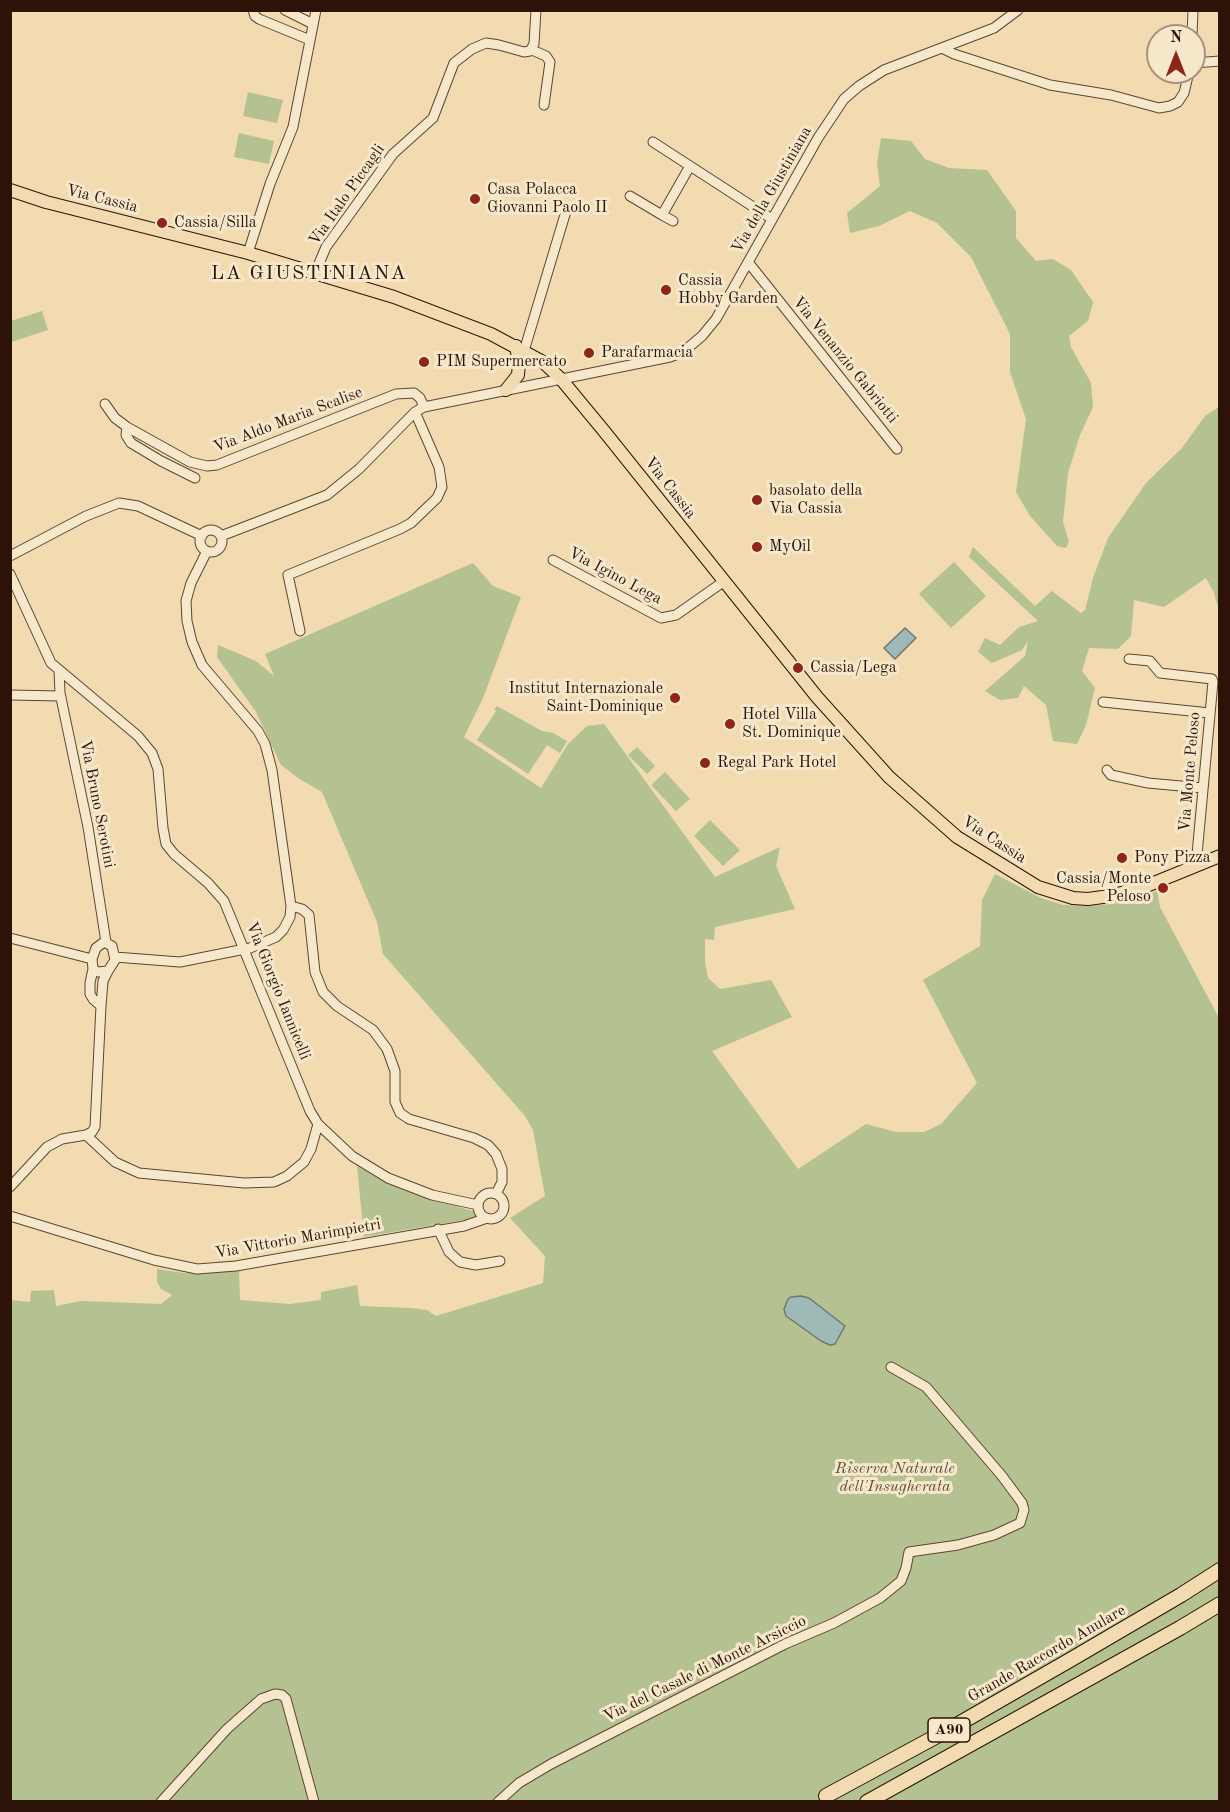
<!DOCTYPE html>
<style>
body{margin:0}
#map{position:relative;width:1230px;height:1812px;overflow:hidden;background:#f2dbb1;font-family:"Old Standard TT",serif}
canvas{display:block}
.frame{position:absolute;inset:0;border:12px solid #2c1207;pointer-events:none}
.north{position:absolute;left:1146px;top:24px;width:60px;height:60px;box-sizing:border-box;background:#f7e8cc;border:2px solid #a6927d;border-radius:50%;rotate:0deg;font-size:16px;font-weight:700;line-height:24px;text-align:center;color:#2c1207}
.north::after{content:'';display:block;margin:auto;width:21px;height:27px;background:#8f2418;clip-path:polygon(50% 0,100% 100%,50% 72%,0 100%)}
</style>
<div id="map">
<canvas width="1230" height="1812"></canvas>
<div class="frame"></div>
<div class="north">N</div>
</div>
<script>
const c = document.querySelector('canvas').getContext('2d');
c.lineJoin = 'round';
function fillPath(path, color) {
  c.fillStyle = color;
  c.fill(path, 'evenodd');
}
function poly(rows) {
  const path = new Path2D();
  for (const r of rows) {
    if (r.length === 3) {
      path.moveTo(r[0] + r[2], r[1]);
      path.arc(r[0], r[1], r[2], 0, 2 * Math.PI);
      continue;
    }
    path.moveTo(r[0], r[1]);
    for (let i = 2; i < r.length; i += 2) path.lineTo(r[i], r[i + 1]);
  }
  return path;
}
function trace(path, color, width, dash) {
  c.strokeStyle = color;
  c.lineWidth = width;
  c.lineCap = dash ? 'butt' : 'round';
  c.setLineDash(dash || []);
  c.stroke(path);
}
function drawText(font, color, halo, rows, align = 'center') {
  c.font = font + ' "Old Standard TT",serif';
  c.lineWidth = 6;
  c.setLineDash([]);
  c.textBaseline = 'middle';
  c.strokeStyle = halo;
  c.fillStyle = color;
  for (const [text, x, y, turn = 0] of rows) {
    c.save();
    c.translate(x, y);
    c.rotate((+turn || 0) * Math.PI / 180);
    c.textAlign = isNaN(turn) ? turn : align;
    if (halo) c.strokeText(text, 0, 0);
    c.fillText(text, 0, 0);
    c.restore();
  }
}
fillPath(poly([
 [248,92,283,100,277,123,243,116],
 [239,133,274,141,269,164,234,157],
 [881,138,911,141,925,159,949,168,987,170,1016,211,1016,238,1036,261,1053,259,1071,270,1093,302,1088,321,1069,336,1071,347,1091,383,1093,407,1080,435,1068,473,1063,522,1069,542,1066,548,1057,546,1030,516,1016,492,1026,419,1010,372,1010,334,971,257,937,223,910,211,879,226,850,233,847,213,880,186,877,163],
 [42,311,48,330,11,342,11,321],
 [1219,407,1219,603,1217,604,1214,593,1206,578,1164,607,1134,600,1131,636,1118,649,1089,648,1082,671,1095,688,1086,725,1077,744,1053,741,1046,705,1024,686,1018,698,1000,700,985,691,1025,656,1028,641,1022,650,992,663,978,652,985,638,1000,645,1019,627,1038,621,969,557,973,547,1035,606,1052,591,1081,613,1085,610,1093,578,1108,538,1146,483,1182,448,1205,416],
 [954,562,986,596,951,628,919,594],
 [473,563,493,586,521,597,483,698,464,737,541,788,568,744,587,726,604,724,715,877,780,847,776,866,795,909,715,927,714,940,705,939,705,962,708,978,720,989,771,980,792,1017,712,1051,798,1169,866,1124,896,1132,924,1132,941,1124,977,1083,923,980,980,946,982,900,995,874,1041,898,1063,905,1088,906,1111,904,1139,898,1157,891,1160,907,1219,1018,1219,1801,11,1802,11,1300,30,1302,31,1291,54,1290,56,1306,81,1301,161,1304,172,1295,161,1289,157,1282,157,1269,184,1273,239,1270,240,1300,290,1304,321,1300,321,1292,357,1285,360,1306,410,1308,427,1310,436,1316,543,1283,545,1256,510,1218,545,1196,533,1130,525,1116,383,954,377,922,322,792,298,778,281,765,256,712,217,657,218,645,256,661,274,676,265,654],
 [497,706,542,731,553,733,567,741,560,753,547,745,528,774,477,740,496,711,494,709],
 [637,747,655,766,647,774,628,755],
 [665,772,690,799,676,811,651,785],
 [710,820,740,850,723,866,694,836],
 [357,1166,379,1179,416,1194,476,1212,477,1216,470,1219,364,1237]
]), '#b4c190');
const water = poly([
 [905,628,916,638,895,659,884,648,905,628],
 [801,1296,809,1298,845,1326,835,1344,830,1345,821,1341,786,1316,784,1309,788,1299,791,1297,801,1296]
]);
fillPath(water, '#9fb9b6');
trace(water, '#717670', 1.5);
const minor = poly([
 [253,10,255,16,259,19,310,40],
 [285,10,313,24],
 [1192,36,1193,10],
 [942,48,954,54,1050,85,1111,95,1159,108,1170,106,1178,102,1184,93,1189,72],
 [532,50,546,56,550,62,544,105],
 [1194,63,1220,61],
 [653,142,772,219],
 [630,196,662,215,690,166],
 [662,215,673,221],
 [248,253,270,184,293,127,316,10],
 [748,262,897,449],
 [315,273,326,247,393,154,433,118,454,63,472,49,486,43,499,45,524,52,530,51,534,44,536,10],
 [524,351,567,208],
 [105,404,115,418,127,427,190,462,207,466,217,465,396,394,414,393,420,398,424,407],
 [127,427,126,435,131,443,161,461,195,478],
 [211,541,11],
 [221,536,327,495,359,469,415,412,424,407,670,357,683,352,702,336,716,319,818,138,844,99,859,86,884,70,994,28,1018,10],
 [10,556,86,516,119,503,138,506,202,536],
 [553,560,661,618,676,615,723,582],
 [10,574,51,663,138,736,152,753,158,769,163,828,166,844,174,854,208,883,224,901,310,1111,318,1124,352,1156,388,1178,432,1195,478,1205],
 [300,631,288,575,400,529,411,523,437,498,442,487,439,467,415,412],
 [1129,659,1150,661,1160,673,1212,679,1213,682,1196,865],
 [59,671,60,693,88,827,106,942],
 [10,695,60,696],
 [1103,702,1210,713],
 [1107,770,1111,775,1148,783,1203,788],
 [291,906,302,909,309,915,315,972,323,992,337,1006,373,1030,387,1049,395,1071,395,1102,400,1113,409,1119,474,1138,488,1145,496,1154,502,1169,502,1182,496,1194],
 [10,938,92,959],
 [104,942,112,946,115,960,108,971,98,972,93,969,92,959,96,948,104,942],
 [115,957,180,962,250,948,276,937,283,930,290,917,291,906,272,770,265,744,258,731,202,665,192,642,187,621,186,601,191,583,207,551],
 [93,969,90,983,90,994,93,999,101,1006,103,981,108,971],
 [86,1135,92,1132,95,1127,101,1006],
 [10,1187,47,1147,62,1139,86,1135,115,1162,139,1173,244,1183,274,1182,287,1176,304,1162,311,1149,318,1124],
 [491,1206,13],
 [10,1216,154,1260,197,1269,236,1266,464,1226,487,1218],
 [438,1229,449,1252,460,1262,476,1265,500,1261],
 [161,1802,227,1729,261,1699,275,1694,282,1695,286,1699,314,1802],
 [498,1802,519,1783,551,1764,785,1644,834,1623,880,1598,901,1581,906,1568,909,1552,958,1545,994,1535,1020,1523,1024,1510,1022,1503,1002,1476,926,1387,891,1367]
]);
const major = poly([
 [10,190,46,202,248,253,394,297,491,334,543,362,561,379,604,431,817,697,889,777,957,837,1038,887,1073,898,1088,899,1110,896,1144,887,1220,856],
 [506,390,518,375,519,363,516,346]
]);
const highway = poly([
 [826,1796,948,1730,1070,1660,1181,1595,1220,1570],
 [867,1802,1180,1628,1220,1604]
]);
trace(minor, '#5e4432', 11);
trace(major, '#2c1207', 14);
trace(highway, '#2c1207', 16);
trace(minor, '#f7e8cc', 9);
trace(major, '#f2dbb1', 12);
trace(highway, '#f2dbb1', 14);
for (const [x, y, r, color] of [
 [475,199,6,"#8f2418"],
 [162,223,6,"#8f2418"],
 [666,290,6,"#8f2418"],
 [589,353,6,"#8f2418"],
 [424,362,6,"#8f2418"],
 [757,500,6,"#8f2418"],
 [757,547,6,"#8f2418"],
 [798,668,6,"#8f2418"],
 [675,698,6,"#8f2418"],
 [730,724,6,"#8f2418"],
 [705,763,6,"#8f2418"],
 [1122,858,6,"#8f2418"],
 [1163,888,6,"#8f2418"]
]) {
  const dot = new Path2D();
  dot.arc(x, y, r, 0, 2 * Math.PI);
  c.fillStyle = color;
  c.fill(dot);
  trace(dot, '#f7e8cc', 2);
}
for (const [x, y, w] of [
 [949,1730,42]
]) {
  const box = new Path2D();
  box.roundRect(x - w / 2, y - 12, w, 24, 4.5);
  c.fillStyle = '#f7e8cc';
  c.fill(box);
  trace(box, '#2c1207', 1.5);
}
drawText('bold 15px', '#2c1207', null, [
 ["A90",949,1730]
]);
drawText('16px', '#2c1207', '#f7e8cc', [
 ["Casa Polacca",487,190],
 ["Giovanni Paolo II",487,208],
 ["Cassia/Silla",174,223],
 ["Cassia",678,281],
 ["Hobby Garden",678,299],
 ["Parafarmacia",601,353],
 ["PIM Supermercato",436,362],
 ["basolato della",769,491],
 ["Via Cassia",769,509],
 ["MyOil",769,547],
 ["Cassia/Lega",810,668],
 ["Institut Internazionale",663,689,"right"],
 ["Saint-Dominique",663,707,"right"],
 ["Hotel Villa",742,715],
 ["St. Dominique",742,733],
 ["Regal Park Hotel",717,763],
 ["Pony Pizza",1134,858],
 ["Cassia/Monte",1151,879,"right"],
 ["Peloso",1151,897,"right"]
], 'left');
drawText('16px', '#2c1207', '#f7e8cc', [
 ["Via della Giustiniana",772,190,-60],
 ["Via Italo Piccagli",347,195,-55],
 ["Via Cassia",102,199,14],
 ["Via Venanzio Gabriotti",845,360,51],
 ["Via Aldo Maria Scalise",288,420,-21],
 ["Via Cassia",670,488,52],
 ["Via Igino Lega",615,576,28],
 ["Via Monte Peloso",1190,772,-85],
 ["Via Bruno Serotini",97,804,79],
 ["Via Cassia",994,840,33],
 ["Via Giorgio Iannicelli",278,991,68],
 ["Via Vittorio Marimpietri",298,1239,-10],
 ["Grande Raccordo Anulare",1047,1654,-30],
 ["Via del Casale di Monte Arsiccio",705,1669,-26]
]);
drawText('italic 16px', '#5c4f37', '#f7e8cc', [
 ["Riserva Naturale",895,1469],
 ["dell'Insugherata",895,1487]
]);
c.letterSpacing = '1.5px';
drawText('20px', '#2c1207', '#f7e8cc', [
 ["LA GIUSTINIANA",309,274]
]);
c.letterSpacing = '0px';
</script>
